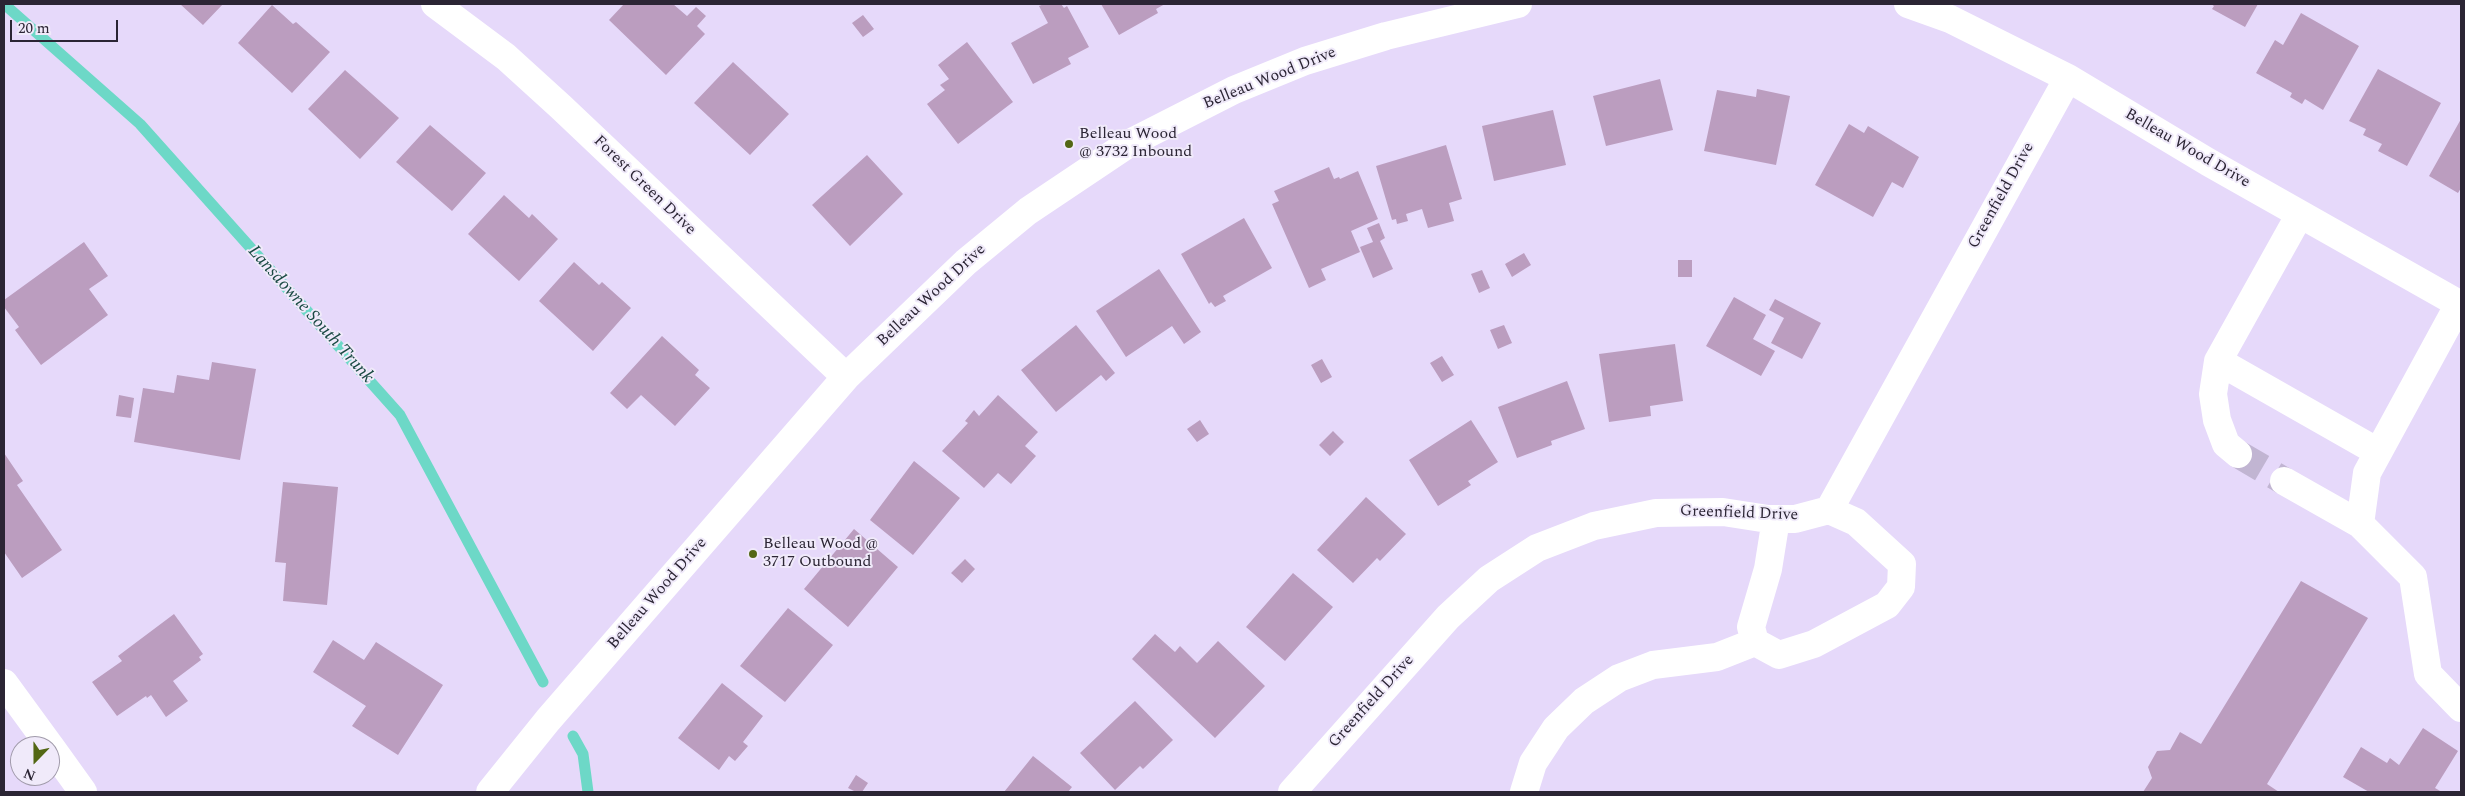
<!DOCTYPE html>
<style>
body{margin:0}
#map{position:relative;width:2465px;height:796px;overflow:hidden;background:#e6d9fa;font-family:Spectral,serif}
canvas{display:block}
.frame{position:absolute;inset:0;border:5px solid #2b2534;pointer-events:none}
.north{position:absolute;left:10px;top:736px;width:50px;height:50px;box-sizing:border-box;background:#f0eafa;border:1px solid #a19bab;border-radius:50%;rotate:202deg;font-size:14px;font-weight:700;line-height:20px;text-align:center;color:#2b2534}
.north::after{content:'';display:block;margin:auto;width:18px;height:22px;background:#536714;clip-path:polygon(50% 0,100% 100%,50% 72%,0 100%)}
.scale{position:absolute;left:10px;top:20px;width:108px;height:22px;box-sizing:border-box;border:2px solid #2b2534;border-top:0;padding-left:6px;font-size:15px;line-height:18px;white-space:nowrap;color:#2b2534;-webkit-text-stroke:4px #f0eafa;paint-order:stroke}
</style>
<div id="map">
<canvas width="2465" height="796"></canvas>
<div class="frame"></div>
<div class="north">N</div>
<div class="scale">20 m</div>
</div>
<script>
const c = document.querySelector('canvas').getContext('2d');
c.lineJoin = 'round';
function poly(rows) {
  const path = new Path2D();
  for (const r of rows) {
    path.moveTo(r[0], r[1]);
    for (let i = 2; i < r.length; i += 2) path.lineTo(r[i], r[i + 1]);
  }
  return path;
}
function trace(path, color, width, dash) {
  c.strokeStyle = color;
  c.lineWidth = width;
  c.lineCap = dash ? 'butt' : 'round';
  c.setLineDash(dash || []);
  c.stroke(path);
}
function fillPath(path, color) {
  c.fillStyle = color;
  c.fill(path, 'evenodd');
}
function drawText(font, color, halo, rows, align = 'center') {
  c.font = font + ' Spectral,serif';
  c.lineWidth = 4;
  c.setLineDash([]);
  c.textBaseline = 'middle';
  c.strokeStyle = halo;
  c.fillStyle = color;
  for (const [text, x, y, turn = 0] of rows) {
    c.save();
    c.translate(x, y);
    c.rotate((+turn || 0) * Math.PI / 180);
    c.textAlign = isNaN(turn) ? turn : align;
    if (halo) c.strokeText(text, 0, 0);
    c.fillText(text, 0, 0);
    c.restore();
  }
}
trace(poly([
 [4,4,140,124,400,415,543,682],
 [573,736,583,754,588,792]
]), '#6dd8c7', 11);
fillPath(poly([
 [180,4,223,4,203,25],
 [624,4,673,4,687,16,696,7,706,16,697,26,705,34,666,75,609,20],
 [1044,4,1061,4,1064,8,1067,6,1089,47,1068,58,1071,64,1033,84,1011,43,1048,23,1039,6],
 [1101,4,1165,4,1156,9,1158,13,1119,35],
 [2211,4,2258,4,2245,27,2212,9,2214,6],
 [272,5,293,24,296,22,330,52,292,93,238,43],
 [2301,13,2359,46,2323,110,2305,99,2302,104,2290,97,2292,93,2256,73,2275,40,2283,45],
 [863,15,874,29,863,37,852,23],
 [967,42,1013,102,958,144,927,104,945,90,940,85,949,79,938,65],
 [733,62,789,114,750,155,694,103],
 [2378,69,2441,103,2407,166,2378,151,2382,144,2363,135,2366,129,2349,121],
 [345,70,399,118,360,159,308,109],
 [1660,79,1673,130,1606,146,1593,96],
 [1757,89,1790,96,1776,165,1704,151,1717,90,1756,97],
 [1553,110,1566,165,1494,181,1482,126],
 [2461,119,2461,188,2458,193,2429,176],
 [1849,124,1864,133,1868,126,1919,157,1903,188,1892,182,1873,217,1815,185],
 [430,125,486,173,452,211,396,162],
 [1446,145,1462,199,1449,203,1454,221,1428,228,1422,209,1406,214,1408,221,1397,224,1396,219,1392,220,1376,166],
 [867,155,903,194,850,246,812,205],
 [1329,167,1334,179,1339,177,1340,179,1358,171,1378,219,1351,231,1360,252,1321,269,1326,280,1309,288,1272,204,1279,201,1274,191],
 [504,195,529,218,532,214,558,239,519,281,468,234],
 [1244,218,1272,268,1223,296,1226,301,1215,307,1211,302,1209,304,1181,254],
 [1379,223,1385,238,1380,241,1393,269,1373,278,1360,247,1373,242,1367,228],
 [84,242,108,276,89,289,108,315,41,365,15,330,19,327,4,307,4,300],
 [1524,253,1531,265,1512,277,1505,264],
 [1678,260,1692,260,1692,277,1678,277],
 [574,262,599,285,602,282,631,308,593,351,539,301],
 [1159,269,1201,332,1184,344,1172,326,1126,357,1096,311],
 [1482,270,1490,288,1479,293,1471,274],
 [1734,297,1766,315,1753,339,1775,351,1761,376,1706,346],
 [1775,299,1821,323,1802,359,1771,343,1784,318,1769,310],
 [1076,325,1115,373,1106,381,1101,375,1056,412,1021,370],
 [1504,325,1512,343,1498,349,1490,330],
 [662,336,699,370,695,375,710,388,675,426,641,395,627,409,610,393],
 [1675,344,1683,401,1650,406,1651,416,1609,422,1599,354],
 [1442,356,1454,375,1442,382,1430,363],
 [1322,359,1332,377,1321,383,1311,365],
 [212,362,256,369,240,460,134,442,143,388,174,393,177,375,209,380],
 [1567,381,1585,429,1551,441,1552,445,1517,458,1498,407],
 [119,395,134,398,131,418,116,416],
 [998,395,1038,432,1025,446,1036,456,1011,484,998,473,984,488,942,451,968,423,965,421,974,410,979,416],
 [1200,420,1209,434,1197,442,1187,429],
 [1471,420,1498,462,1468,481,1471,485,1438,506,1409,460],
 [1333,431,1344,442,1330,456,1319,445],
 [4,453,23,481,17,485,62,550,22,578,4,552],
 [914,461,960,498,913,555,870,520],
 [283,482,338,487,327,605,283,601,286,563,275,562],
 [1366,497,1406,534,1380,561,1377,558,1353,583,1317,550],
 [854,529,898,567,848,627,804,589],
 [965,559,975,569,962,583,951,573],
 [1293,573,1333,607,1285,661,1246,627],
 [2301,581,2368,618,2267,784,2279,792,2143,792,2152,778,2148,767,2157,751,2170,750,2180,732,2201,744],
 [788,608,833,645,785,702,740,666],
 [174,614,203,654,199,657,201,660,173,681,188,701,166,717,151,695,147,698,146,696,117,716,92,682,122,661,118,656],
 [1155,634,1175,652,1180,646,1197,663,1218,641,1265,686,1215,738,1132,659],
 [333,640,364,660,376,642,443,685,398,755,352,726,366,706,313,672],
 [722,683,763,716,743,742,748,746,735,761,729,756,719,770,678,738],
 [1135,701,1173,740,1143,769,1140,766,1115,790,1080,753],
 [2423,728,2458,751,2435,788,2442,792,2369,792,2343,777,2361,747,2387,763,2390,758,2399,765],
 [1033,756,1072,787,1068,792,1004,792],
 [856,775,868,783,862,792,856,792,848,788]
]), '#bb9dbf');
trace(poly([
 [2238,454,2284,481]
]), '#c1b5d2', 28, [28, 14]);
trace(poly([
 [435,4,506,57,561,107,846,377],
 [1908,4,1950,19,2068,78,2208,162,2461,305],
 [2459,304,2367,473,2360,524,2413,577,2428,674,2461,708],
 [2218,361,2378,452],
 [2238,454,2226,444,2217,420,2213,394,2218,361,2300,214],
 [2284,481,2360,524],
 [1755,642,1779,655,1814,644,1887,605,1901,587,1902,564,1856,522,1829,510],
 [4,683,50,746],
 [50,746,83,792],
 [490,792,548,720,846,377,966,262,1028,211,1128,144,1234,90,1305,61,1386,36,1518,4],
 [1292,792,1448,617,1489,579,1537,548,1594,526,1656,513,1723,512,1768,519,1795,519,1829,510,2068,78],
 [1524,792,1533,763,1556,728,1584,701,1619,678,1653,665,1717,657,1755,642,1751,627,1768,569,1776,519]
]), '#fff', 28);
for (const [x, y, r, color] of [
 [1069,144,5,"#536714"],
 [753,554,5,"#536714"]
]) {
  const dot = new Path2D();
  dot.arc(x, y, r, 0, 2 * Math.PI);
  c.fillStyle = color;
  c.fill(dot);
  trace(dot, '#f0eafa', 2);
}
drawText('16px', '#2b2534', '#f0eafa', [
 ["Belleau Wood Drive",1270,79,-22],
 ["Belleau Wood Drive",2187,149,30],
 ["Forest Green Drive",644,186,44],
 ["Greenfield Drive",2002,196,-61],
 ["Belleau Wood Drive",932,296,-43],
 ["Greenfield Drive",1739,514,2],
 ["Belleau Wood Drive",658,594,-49],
 ["Greenfield Drive",1372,702,-48]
]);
drawText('16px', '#2b2534', '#f0eafa', [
 ["Belleau Wood",1079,135],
 ["@ 3732 Inbound",1079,153],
 ["Belleau Wood @",763,545],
 ["3717 Outbound",763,563]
], 'left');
drawText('italic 18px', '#1a4a43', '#f0eafa', [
 ["Lansdowne South Trunk",310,315,48]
]);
</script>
